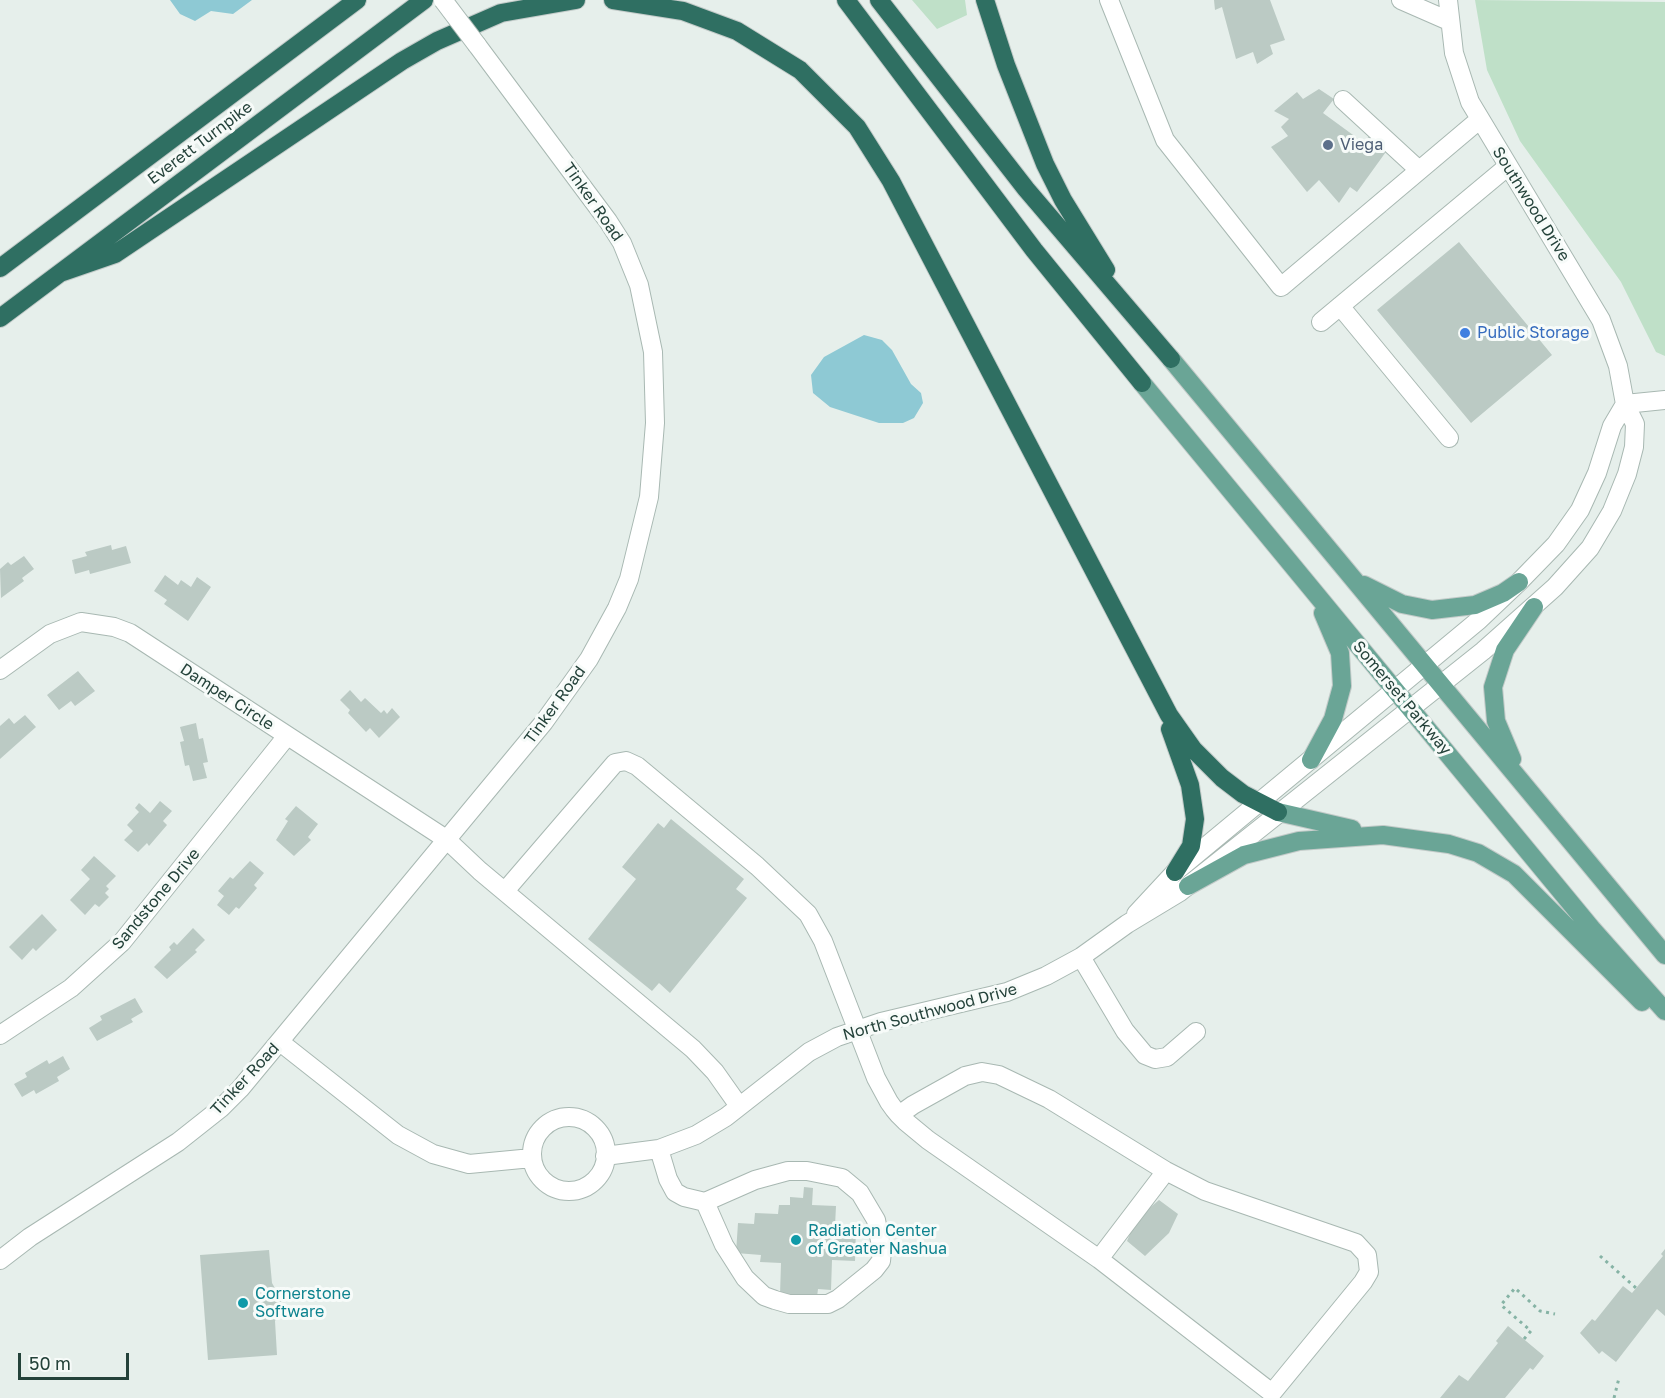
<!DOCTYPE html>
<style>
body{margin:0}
#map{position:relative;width:1665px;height:1398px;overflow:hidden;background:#e6efeb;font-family:"Golos Text",sans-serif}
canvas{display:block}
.scale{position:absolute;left:18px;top:1353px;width:111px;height:27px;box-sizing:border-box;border:3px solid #24423a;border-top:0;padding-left:8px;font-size:18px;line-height:21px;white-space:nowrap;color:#24423a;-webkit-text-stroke:4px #f7fbf9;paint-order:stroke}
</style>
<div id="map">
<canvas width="1665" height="1398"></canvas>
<div class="scale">50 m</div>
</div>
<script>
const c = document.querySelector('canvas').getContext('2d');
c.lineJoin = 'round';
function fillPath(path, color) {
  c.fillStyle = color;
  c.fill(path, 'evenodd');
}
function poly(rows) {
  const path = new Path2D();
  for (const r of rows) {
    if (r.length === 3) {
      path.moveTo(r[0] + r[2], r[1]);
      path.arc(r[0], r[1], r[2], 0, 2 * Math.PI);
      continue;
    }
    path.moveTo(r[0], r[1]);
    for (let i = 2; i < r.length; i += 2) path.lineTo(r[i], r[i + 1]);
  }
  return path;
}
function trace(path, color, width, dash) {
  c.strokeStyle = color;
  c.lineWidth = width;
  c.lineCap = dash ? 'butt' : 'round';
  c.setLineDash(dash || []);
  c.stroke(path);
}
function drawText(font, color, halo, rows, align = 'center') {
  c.font = font + ' "Golos Text",sans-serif';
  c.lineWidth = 6;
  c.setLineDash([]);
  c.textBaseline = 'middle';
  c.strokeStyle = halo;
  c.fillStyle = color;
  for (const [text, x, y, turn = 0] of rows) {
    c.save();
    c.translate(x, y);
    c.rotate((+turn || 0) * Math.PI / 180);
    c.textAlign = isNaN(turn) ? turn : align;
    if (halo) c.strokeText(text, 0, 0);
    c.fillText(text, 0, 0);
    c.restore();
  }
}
fillPath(poly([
 [912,0,965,0,967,15,937,29],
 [1475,0,1665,2,1665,356,1656,352,1621,282,1520,141,1487,70]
]), '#bfe0c8');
fillPath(poly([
 [170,0,252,0,233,14,211,11,195,21,180,14],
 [864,335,882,340,892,350,911,384,921,393,923,403,914,418,903,423,879,423,830,407,813,393,811,375,824,357]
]), '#8ec9d4');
fillPath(poly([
 [1214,0,1270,0,1285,40,1270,45,1273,54,1257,64,1253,52,1236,59,1222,7,1215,10],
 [1319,89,1334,99,1323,113,1364,143,1370,135,1388,149,1357,192,1350,187,1339,203,1319,180,1307,192,1271,147,1288,136,1281,127,1289,119,1274,111,1297,92,1303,99],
 [1459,242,1552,355,1471,423,1377,310],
 [111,545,112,550,126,546,131,563,90,574,89,570,75,574,72,560,87,556,85,552],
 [24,556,34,569,22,578,24,581,1,598,0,569,8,562,11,565],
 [165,575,178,585,181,580,191,587,197,577,211,587,188,621,164,604,167,600,154,591],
 [78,671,95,691,75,706,71,701,59,710,47,695],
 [350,690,361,702,365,698,381,713,384,710,387,714,392,708,400,717,379,738,370,728,366,732,348,713,350,710,340,700],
 [25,715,36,727,0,759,0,726,9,718,14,724],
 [196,723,199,739,203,738,208,762,203,763,207,778,193,781,189,765,185,766,180,742,184,741,180,727],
 [160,801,172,811,163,821,167,825,149,846,147,843,138,852,124,840,133,831,127,825,139,812,135,808,139,803,150,813],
 [296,806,318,824,308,837,311,840,294,856,276,840,288,821,285,819],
 [671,819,744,879,736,889,747,898,670,993,659,983,652,991,588,939,636,879,622,867,658,823,664,828],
 [94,856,116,876,106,886,109,889,105,893,109,897,99,907,95,904,85,915,70,900,90,879,81,870],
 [250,861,264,873,254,885,257,888,239,909,236,907,229,915,217,905,224,896,218,891,230,877,233,879],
 [42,914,57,930,36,951,33,948,22,960,9,947],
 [193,928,205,940,195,950,197,952,167,979,154,967,171,950,169,947,174,942,177,945],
 [135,998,143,1012,131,1019,133,1022,97,1041,89,1028,102,1020,100,1016],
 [63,1056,70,1069,57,1077,59,1081,36,1094,34,1090,22,1097,14,1084,27,1077,25,1073,47,1060,49,1064],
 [804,1187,813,1188,812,1205,836,1206,835,1226,856,1227,855,1261,832,1260,831,1290,818,1289,817,1297,780,1295,781,1263,760,1262,761,1255,736,1253,738,1223,754,1224,755,1213,778,1214,779,1205,790,1205,790,1197,803,1198],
 [1159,1200,1178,1214,1169,1233,1145,1256,1127,1241,1132,1229,1146,1211],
 [1665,1249,1665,1316,1657,1309,1616,1362,1602,1351,1599,1354,1580,1333,1592,1319,1595,1321,1623,1286,1632,1293,1663,1256,1661,1254],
 [269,1250,272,1283,281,1299,282,1308,275,1321,277,1355,208,1360,200,1255],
 [1508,1326,1544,1356,1533,1370,1530,1368,1505,1398,1440,1398,1459,1375,1468,1381,1498,1343,1496,1341]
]), '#bbcac4');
const minor = poly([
 [1109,0,1165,140,1281,287,1479,120],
 [1401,0,1449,21],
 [1343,100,1419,170],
 [1340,306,1449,438],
 [1321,322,1507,167],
 [0,670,50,634,81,622,114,627,130,633,446,839,480,871,693,1049,715,1072,739,1106],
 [505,891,615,763,626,761,637,766,757,866,808,914,823,941,876,1078,889,1102,894,1109,899,1115,905,1121,928,1140,1099,1259,1272,1393,1363,1282,1369,1272,1367,1255,1356,1243,1205,1191,1166,1171,1049,1099,999,1075,982,1072,965,1076,913,1105,899,1115],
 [1136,914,1175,872,1479,620,1519,582,1556,544,1580,510,1597,473,1612,426,1625,404,1665,400],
 [1081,957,1125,1031,1145,1055,1155,1059,1167,1057,1196,1032],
 [0,1035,71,988,122,942,287,736],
 [280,1042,398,1135,433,1154,469,1164,532,1158],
 [569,1154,37],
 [659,1149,668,1179,675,1192,684,1197,705,1202,755,1180,788,1171,807,1171,842,1178,860,1193,876,1220,882,1251,881,1261,874,1270,838,1299,828,1304,789,1304,775,1300,764,1296,745,1278,724,1245,705,1202],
 [605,1156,659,1149,696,1135,726,1117,809,1052,837,1037,881,1022,1007,992,1046,976,1081,957,1127,924,1180,892,1483,651,1555,587,1590,548,1612,511,1627,474,1634,447,1635,424,1625,404,1618,366,1601,320,1470,102,1454,53,1448,0],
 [1099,1259,1166,1171],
 [0,1260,30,1237,178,1142,221,1108,240,1089,544,722,589,659,617,608,629,579,649,497,655,423,653,352,639,285,622,243,608,221,477,45]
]);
const major = poly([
 [1171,359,1665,955],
 [1142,383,1592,929,1665,1011],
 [1364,585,1402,604,1432,610,1475,605,1503,593,1519,582],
 [1512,759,1496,721,1493,687,1505,650,1534,607],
 [1311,760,1333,719,1342,686,1340,653,1323,613],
 [1278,812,1352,829],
 [1188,886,1244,855,1299,841,1383,835,1449,844,1478,853,1514,874,1642,1002]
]);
const highway = poly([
 [613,0,683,11,737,31,800,70,857,127,891,181,1169,715,1193,749,1222,778,1243,794,1278,812],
 [846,0,1034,250,1142,383],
 [879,0,1026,189,1171,359],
 [985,0,1006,65,1045,164,1063,200,1106,270],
 [0,268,357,0],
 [60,273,115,254,402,61,437,41,501,13,576,0],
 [0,318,424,0],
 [1170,729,1190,785,1195,819,1191,846,1175,872]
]);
trace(minor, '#a8b8b2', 20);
trace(major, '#c2cac8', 20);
trace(highway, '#c2cac8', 20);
trace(poly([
 [1600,1256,1636,1288],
 [1524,1339,1531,1331,1501,1305,1515,1288,1540,1311,1555,1314],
 [1614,1398,1619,1378]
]), '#86b3a5', 3, [3, 4.5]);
trace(minor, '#fff', 18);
trace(major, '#6aa596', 18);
trace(highway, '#2f6f62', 18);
const minorBridge = poly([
 [443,0,477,45]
]);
trace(minorBridge, '#a8b8b2', 20, []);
trace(minorBridge, '#fff', 18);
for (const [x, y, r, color] of [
 [1328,145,6,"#5c6f8a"],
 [1465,333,6,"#3f7fe0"],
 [796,1240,6,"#0f9aa8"],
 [243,1303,6,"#0f9aa8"]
]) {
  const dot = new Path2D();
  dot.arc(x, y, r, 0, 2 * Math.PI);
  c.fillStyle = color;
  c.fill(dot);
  trace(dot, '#f7fbf9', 2);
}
drawText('16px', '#24423a', '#f7fbf9', [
 ["Everett Turnpike",200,143,-37],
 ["Tinker Road",593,202,55],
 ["Southwood Drive",1531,204,58],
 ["Damper Circle",227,697,33],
 ["Somerset Parkway",1402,698,50],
 ["Tinker Road",555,705,-54],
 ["Sandstone Drive",156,899,-50],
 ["North Southwood Drive",930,1012,-15],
 ["Tinker Road",245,1079,-47]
]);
drawText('16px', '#4e5e75', '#f7fbf9', [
 ["Viega",1340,145]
], 'left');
drawText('16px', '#366cbe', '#f7fbf9', [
 ["Public Storage",1477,333]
], 'left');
drawText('16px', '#0d838f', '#f7fbf9', [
 ["Radiation Center",808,1231],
 ["of Greater Nashua",808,1249],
 ["Cornerstone",255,1294],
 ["Software",255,1312]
], 'left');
</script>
